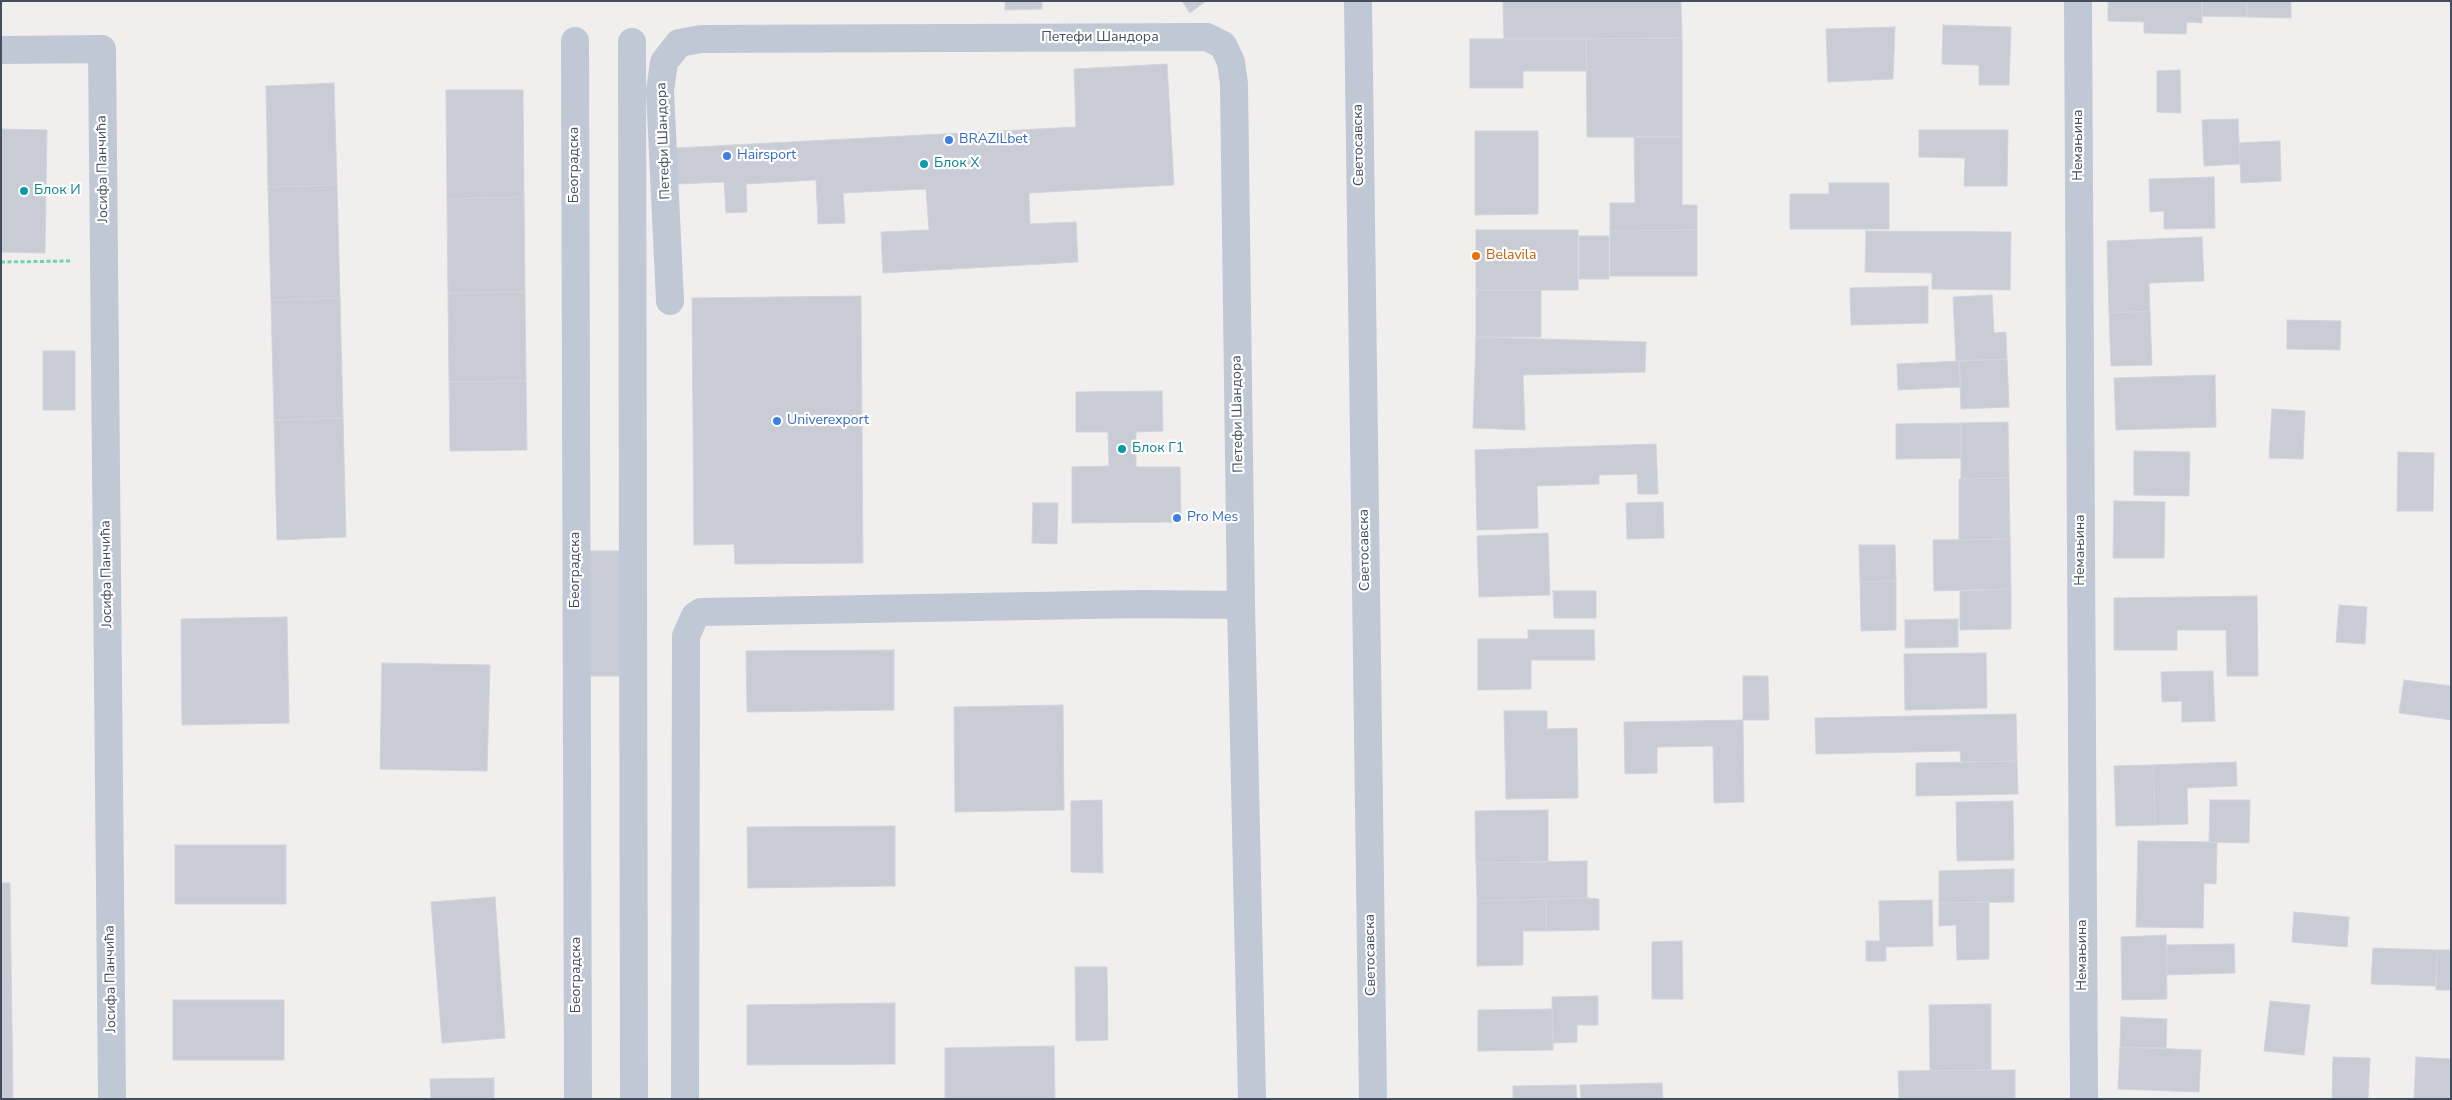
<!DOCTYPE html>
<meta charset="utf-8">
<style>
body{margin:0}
#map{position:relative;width:2452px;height:1100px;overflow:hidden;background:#f1eeee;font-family:"Nunito Sans",sans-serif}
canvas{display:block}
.frame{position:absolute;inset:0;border:2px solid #444e5e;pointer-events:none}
</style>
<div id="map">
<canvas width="2452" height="1100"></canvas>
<div class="frame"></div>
</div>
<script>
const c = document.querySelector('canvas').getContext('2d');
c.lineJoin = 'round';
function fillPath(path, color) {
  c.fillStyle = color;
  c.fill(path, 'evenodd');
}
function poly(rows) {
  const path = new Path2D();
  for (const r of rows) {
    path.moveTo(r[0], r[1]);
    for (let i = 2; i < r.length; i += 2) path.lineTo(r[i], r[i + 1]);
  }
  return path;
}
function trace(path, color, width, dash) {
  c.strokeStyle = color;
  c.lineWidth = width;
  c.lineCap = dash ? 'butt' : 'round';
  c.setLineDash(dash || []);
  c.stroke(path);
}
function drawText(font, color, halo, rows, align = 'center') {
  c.font = font + ' "Nunito Sans",sans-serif';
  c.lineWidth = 4.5;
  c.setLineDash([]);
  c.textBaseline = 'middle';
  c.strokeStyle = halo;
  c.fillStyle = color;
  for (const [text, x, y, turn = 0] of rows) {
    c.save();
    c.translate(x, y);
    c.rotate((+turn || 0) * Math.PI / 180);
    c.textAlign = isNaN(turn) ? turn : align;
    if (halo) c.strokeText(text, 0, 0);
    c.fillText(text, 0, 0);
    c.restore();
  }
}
const building = poly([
 [1005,1,1042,1,1042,9,1005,10,1005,1],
 [1182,1,1206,1,1190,13,1182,1],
 [1503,1,1681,1,1682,38,1504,39,1503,1],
 [2108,1,2202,1,2202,23,2187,22,2186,34,2144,33,2144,22,2108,21,2108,1],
 [2202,1,2247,1,2247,17,2202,16,2202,1],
 [2247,1,2291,1,2291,18,2247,17,2247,1],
 [1943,25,2011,27,2009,85,1979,85,1979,65,1942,64,1943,25],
 [1895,27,1893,79,1828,82,1826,29,1895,27],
 [1682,38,1682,137,1587,137,1586,39,1682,38],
 [1470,39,1586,39,1587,71,1523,71,1523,88,1470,88,1470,39],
 [1167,64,1174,185,1029,193,1030,224,1076,222,1078,262,883,273,881,232,929,230,926,189,843,193,845,223,818,224,816,180,746,184,747,212,726,213,724,182,677,184,675,148,1076,127,1074,69,1167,64],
 [2180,70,2181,113,2157,112,2157,71,2180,70],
 [334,83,337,185,268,187,266,86,334,83],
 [446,90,523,90,524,197,447,199,446,90],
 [2238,119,2240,164,2204,166,2202,120,2238,119],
 [1,129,47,130,45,253,1,252,1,129],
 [1919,130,2008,130,2007,186,1964,186,1965,158,1919,157,1919,130],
 [1475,131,1538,131,1538,214,1475,215,1475,131],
 [1634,137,1682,137,1682,205,1697,205,1697,230,1610,231,1610,203,1635,203,1634,137],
 [2280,141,2281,181,2241,183,2239,143,2280,141],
 [2214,177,2215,228,2164,229,2164,211,2150,212,2149,179,2214,177],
 [1829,183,1889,183,1889,229,1790,229,1790,194,1829,194,1829,183],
 [337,185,340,298,271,300,268,187,337,185],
 [524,197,525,292,448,293,447,199,524,197],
 [1476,230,1578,230,1578,290,1476,290,1476,230],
 [1697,230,1697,276,1610,276,1610,231,1697,230],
 [1866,231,2011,232,2010,290,1932,289,1932,273,1865,272,1866,231],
 [1579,236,1609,236,1609,279,1579,279,1579,236],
 [2202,237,2204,281,2149,283,2150,311,2109,313,2107,241,2202,237],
 [1928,286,1928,323,1851,325,1850,288,1928,286],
 [1476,290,1541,290,1541,337,1476,337,1476,290],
 [525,292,526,381,449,382,448,293,525,292],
 [1992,295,1994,333,2006,332,2007,359,1956,361,1953,297,1992,295],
 [861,296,863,563,735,564,734,544,694,545,692,298,861,296],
 [340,298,343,418,274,420,271,300,340,298],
 [2150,311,2152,365,2111,366,2109,313,2150,311],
 [2287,320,2341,321,2340,350,2287,349,2287,320],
 [1476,337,1646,342,1645,372,1523,375,1525,430,1473,428,1476,337],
 [43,351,75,351,75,410,43,410,43,351],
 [2007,359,2009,407,1961,409,1959,361,2007,359],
 [1959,361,1961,387,1898,390,1897,364,1959,361],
 [2215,375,2216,427,2116,430,2114,378,2215,375],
 [526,381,527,450,450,451,449,382,526,381],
 [1162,391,1163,431,1136,432,1136,467,1180,467,1181,522,1072,523,1072,467,1109,466,1108,432,1076,432,1076,392,1162,391],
 [2272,409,2305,411,2303,459,2269,458,2272,409],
 [343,418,346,537,277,540,274,420,343,418],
 [2008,422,2009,478,1961,479,1961,423,2008,422],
 [1961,423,1961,458,1896,459,1896,424,1961,423],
 [1656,444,1658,494,1638,494,1637,474,1599,475,1599,484,1537,486,1538,528,1477,530,1475,450,1656,444],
 [2134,451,2190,452,2189,496,2134,495,2134,451],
 [2398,452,2434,453,2433,511,2397,511,2398,452],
 [2009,478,2010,539,1959,540,1959,479,2009,478],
 [2114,501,2165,502,2164,558,2113,558,2114,501],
 [1663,502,1664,538,1627,539,1626,503,1663,502],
 [1033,503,1058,503,1057,544,1032,543,1033,503],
 [1548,533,1550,595,1479,597,1477,536,1548,533],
 [2010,539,2011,589,1934,591,1933,540,2010,539],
 [1859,545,1895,545,1896,581,1860,582,1859,545],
 [578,551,628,551,628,676,577,676,578,551],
 [1896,581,1896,630,1861,631,1860,582,1896,581],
 [2011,589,2011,629,1960,630,1960,591,2011,589],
 [1553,591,1596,591,1596,618,1554,618,1553,591],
 [2257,596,2258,676,2227,676,2226,630,2177,630,2177,650,2114,650,2114,598,2257,596],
 [2339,605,2367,607,2365,644,2336,642,2339,605],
 [287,617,289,723,182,725,181,619,287,617],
 [1958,619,1958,647,1905,648,1905,620,1958,619],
 [1528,630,1594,630,1595,660,1531,660,1531,689,1478,690,1478,639,1528,639,1528,630],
 [894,650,894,710,747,712,746,651,894,650],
 [1986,653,1987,708,1905,710,1904,654,1986,653],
 [382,663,490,665,487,771,380,769,382,663],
 [2213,671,2215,721,2182,722,2182,701,2162,702,2161,672,2213,671],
 [1743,676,1768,676,1769,720,1743,720,1743,676],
 [2404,680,2451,686,2451,720,2399,713,2404,680],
 [1063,705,1064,810,955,812,954,707,1063,705],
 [1504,711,1547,711,1547,729,1577,728,1578,798,1506,799,1504,711],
 [2016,714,2017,761,1961,762,1960,751,1816,754,1815,718,2016,714],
 [1743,720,1744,802,1714,803,1713,746,1657,747,1657,773,1625,774,1624,722,1743,720],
 [2017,761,2018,794,1916,796,1916,763,2017,761],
 [2236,762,2237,786,2187,788,2188,824,2155,825,2153,765,2236,762],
 [2153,765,2155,825,2116,826,2114,766,2153,765],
 [1102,800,1103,873,1071,872,1071,801,1102,800],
 [2210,800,2250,800,2249,843,2209,842,2210,800],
 [2013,801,2014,860,1957,861,1956,802,2013,801],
 [1548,810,1548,862,1476,863,1475,811,1548,810],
 [895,826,895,886,748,888,747,827,895,826],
 [2138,841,2217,842,2216,884,2204,883,2203,928,2136,927,2138,841],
 [175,845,286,845,286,904,175,904,175,845],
 [1587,861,1587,898,1477,901,1476,863,1587,861],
 [2014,869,2014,902,1939,903,1939,871,2014,869],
 [1,883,10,883,13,1099,1,1099,1,883],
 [495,897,505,1038,442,1043,431,902,495,897],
 [1587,898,1599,899,1599,930,1546,931,1546,899,1587,898],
 [1546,899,1546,931,1523,931,1523,965,1477,966,1477,901,1546,899],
 [1932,900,1933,946,1886,947,1886,961,1866,961,1866,941,1880,941,1879,901,1932,900],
 [1989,902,1989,959,1957,960,1956,925,1939,926,1939,903,1989,902],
 [2294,912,2349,917,2347,947,2292,942,2294,912],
 [2166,935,2167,999,2122,1000,2121,937,2166,935],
 [1682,941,1683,999,1652,999,1652,942,1682,941],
 [2234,944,2235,973,2167,975,2167,945,2234,944],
 [2373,948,2437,950,2436,986,2371,984,2373,948],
 [2437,950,2451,950,2451,990,2436,990,2437,950],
 [1075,967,1107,967,1108,1040,1076,1041,1075,967],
 [1598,996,1598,1025,1577,1025,1577,1042,1553,1043,1552,997,1598,996],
 [173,1000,284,1000,284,1060,173,1060,173,1000],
 [2270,1001,2310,1005,2304,1055,2264,1051,2270,1001],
 [895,1003,895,1064,747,1065,747,1005,895,1003],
 [1991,1004,1991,1070,1930,1071,1929,1005,1991,1004],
 [1552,1009,1553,1050,1478,1051,1478,1010,1552,1009],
 [2121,1017,2167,1019,2166,1048,2120,1047,2121,1017],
 [1054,1046,1055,1099,945,1099,945,1048,1054,1046],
 [2120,1047,2201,1050,2199,1092,2118,1089,2120,1047],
 [2333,1057,2370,1058,2368,1099,2332,1099,2333,1057],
 [2416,1057,2451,1059,2451,1099,2414,1099,2416,1057],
 [2015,1070,2015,1099,1899,1099,1898,1071,2015,1070],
 [494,1078,494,1099,431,1099,430,1079,494,1078],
 [1662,1083,1663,1099,1581,1099,1580,1085,1662,1083],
 [1576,1085,1577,1099,1513,1099,1513,1086,1576,1085]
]);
fillPath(building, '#caccd5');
trace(building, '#d2d3db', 1);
trace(poly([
 [1,262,71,261]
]), '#6cd5af', 3, [4, 2.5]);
trace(poly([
 [1358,1,1373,1099],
 [2078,1,2084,1099],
 [575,41,578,1099],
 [632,42,634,1099],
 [1,50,102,49,112,1099],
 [670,301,660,91,664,62,679,43,701,39,1207,37,1223,45,1231,62,1234,84,1241,605],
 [685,1099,686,636,695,616,701,612,1142,604,1241,605,1252,1099]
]), '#c0c8d5', 28);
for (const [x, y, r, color] of [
 [949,140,5,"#3f7fe0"],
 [727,156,5,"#3f7fe0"],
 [924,164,5,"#0f9aa8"],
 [24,191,5,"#0f9aa8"],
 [1476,256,5,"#e8710a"],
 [777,421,5,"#3f7fe0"],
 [1122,449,5,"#0f9aa8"],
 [1177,518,5,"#3f7fe0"]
]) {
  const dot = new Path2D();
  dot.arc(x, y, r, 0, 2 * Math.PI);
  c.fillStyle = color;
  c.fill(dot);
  trace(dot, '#fff', 2);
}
drawText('14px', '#444e5e', '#fff', [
 ["Петефи Шандора",1100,38],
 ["Петефи Шандора",664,141,-92],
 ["Светосавска",1359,145,-91],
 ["Немањина",2079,145,-90],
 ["Београдска",575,165,-90],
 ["Јосифа Панчића",103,169,-91],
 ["Петефи Шандора",1238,414,-91],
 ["Светосавска",1365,550,-91],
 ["Немањина",2081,550,-90],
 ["Београдска",576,570,-90],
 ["Јосифа Панчића",107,574,-91],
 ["Светосавска",1371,955,-91],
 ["Немањина",2083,955,-90],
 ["Београдска",577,975,-90],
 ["Јосифа Панчића",111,979,-91]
]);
drawText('14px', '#366cbe', '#fff', [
 ["BRAZILbet",959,140],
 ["Hairsport",737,156],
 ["Univerexport",787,421],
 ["Pro Mes",1187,518]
], 'left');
drawText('14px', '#0d838f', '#fff', [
 ["Блок Х",934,164],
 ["Блок И",34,191],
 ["Блок Г1",1132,449]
], 'left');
drawText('14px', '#c56008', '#fff', [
 ["Belavila",1486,256]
], 'left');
</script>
